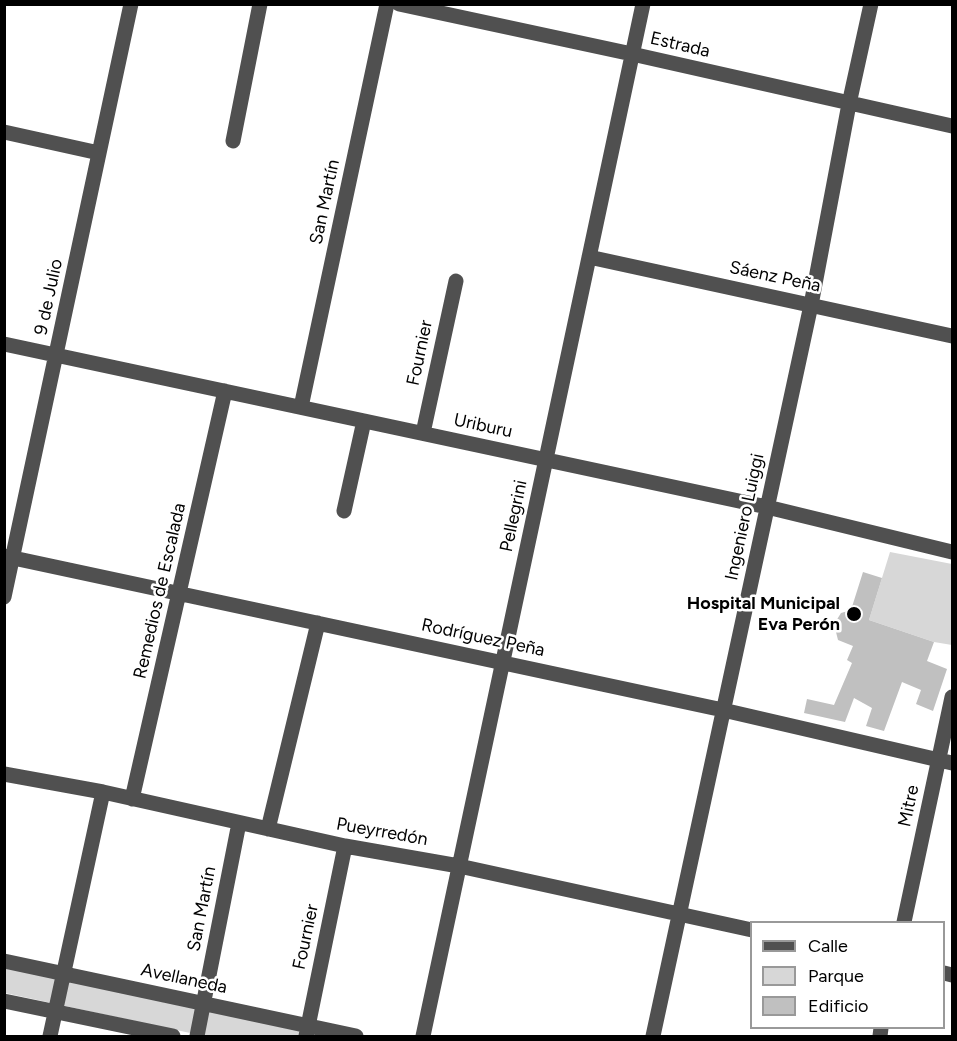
<!DOCTYPE html>
<meta charset="utf-8">
<style>
body{margin:0}
#map{position:relative;width:957px;height:1041px;overflow:hidden;background:#fff;font-family:Figtree,sans-serif}
canvas{display:block}
.frame{position:absolute;inset:0;border:6px solid #000;pointer-events:none}
.legend{position:absolute;left:750px;top:921px;width:195px;height:108px;box-sizing:border-box;background:#fff;border:2px solid #999;margin:0;padding:8px 10px;list-style:none;font-size:18px;color:#000}
.legend li{display:flex;align-items:center;gap:12px;height:30px}
.legend b{width:30px;border:2px solid #999}
</style>
<div id="map">
<canvas width="957" height="1041"></canvas>
<div class="frame"></div>
<ul class="legend">
<li><b style="height:8px;background:#505050"></b>Calle</li>
<li><b style="height:16px;background:#d7d7d7"></b>Parque</li>
<li><b style="height:16px;background:#c0c0c0"></b>Edificio</li>
</ul>
</div>
<script>
const c = document.querySelector('canvas').getContext('2d');
c.lineJoin = 'round';
function fillPath(path, color) {
  c.fillStyle = color;
  c.fill(path, 'evenodd');
}
function poly(rows) {
  const path = new Path2D();
  for (const r of rows) {
    path.moveTo(r[0], r[1]);
    for (let i = 2; i < r.length; i += 2) path.lineTo(r[i], r[i + 1]);
  }
  return path;
}
function trace(path, color, width, dash) {
  c.strokeStyle = color;
  c.lineWidth = width;
  c.lineCap = dash ? 'butt' : 'round';
  c.setLineDash(dash || []);
  c.stroke(path);
}
function drawText(font, color, halo, rows, align = 'center') {
  c.font = font + ' Figtree,sans-serif';
  c.lineWidth = 5;
  c.setLineDash([]);
  c.textBaseline = 'middle';
  c.strokeStyle = halo;
  c.fillStyle = color;
  for (const [text, x, y, turn = 0] of rows) {
    c.save();
    c.translate(x, y);
    c.rotate((+turn || 0) * Math.PI / 180);
    c.textAlign = isNaN(turn) ? turn : align;
    if (halo) c.strokeText(text, 0, 0);
    c.fillText(text, 0, 0);
    c.restore();
  }
}
fillPath(poly([
 [890,552,952,564,952,645,934,642,869,620],
 [4,967,331,1036,204,1036,5,993]
]), '#d7d7d7');
fillPath(poly([
 [863,572,882,578,869,620,934,642,927,661,947,669,933,711,916,704,921,690,902,682,884,731,866,726,872,708,854,698,845,722,804,713,807,699,834,705,852,663,847,660,853,646,838,640,836,632,836,621,841,613,851,610]
]), '#c0c0c0');
trace(poly([
 [399,4,632,54,952,126],
 [4,132,99,153],
 [233,141,260,4],
 [589,257,952,336],
 [4,344,767,507,952,552],
 [301,407,387,4],
 [423,433,456,281],
 [344,511,364,421],
 [4,556,723,710,952,763],
 [4,597,131,4],
 [4,774,103,792,345,846,459,866,752,930],
 [132,799,225,391],
 [268,829,318,623],
 [904,922,952,697],
 [4,961,356,1036],
 [944,973,952,975],
 [4,1001,173,1036],
 [50,1036,103,792],
 [197,1036,239,823],
 [306,1036,345,846],
 [423,1036,643,4],
 [653,1036,811,305,849,104,871,4],
 [880,1036,881,1028]
]), '#505050', 15);
for (const [x, y, r, color] of [
 [854,614,8,"#000"]
]) {
  const dot = new Path2D();
  dot.arc(x, y, r, 0, 2 * Math.PI);
  c.fillStyle = color;
  c.fill(dot);
  trace(dot, '#fff', 2);
}
drawText('18px', '#000', '#fff', [
 ["Estrada",680,45,13],
 ["San Martín",325,202,-78],
 ["Sáenz Peña",775,277,12],
 ["9 de Julio",49,297,-78],
 ["Fournier",420,353,-78],
 ["Uriburu",483,426,12],
 ["Pellegrini",514,516,-78],
 ["Ingeniero Luiggi",745,517,-78],
 ["Remedios de Escalada",160,591,-77],
 ["Rodríguez Peña",483,638,12],
 ["Mitre",909,806,-78],
 ["Pueyrredón",382,832,10],
 ["San Martín",202,909,-79],
 ["Fournier",306,937,-78],
 ["Avellaneda",184,979,12]
]);
drawText('bold 18px', '#000', '#fff', [
 ["Hospital Municipal",840,604],
 ["Eva Perón",840,625]
], 'right');
</script>
